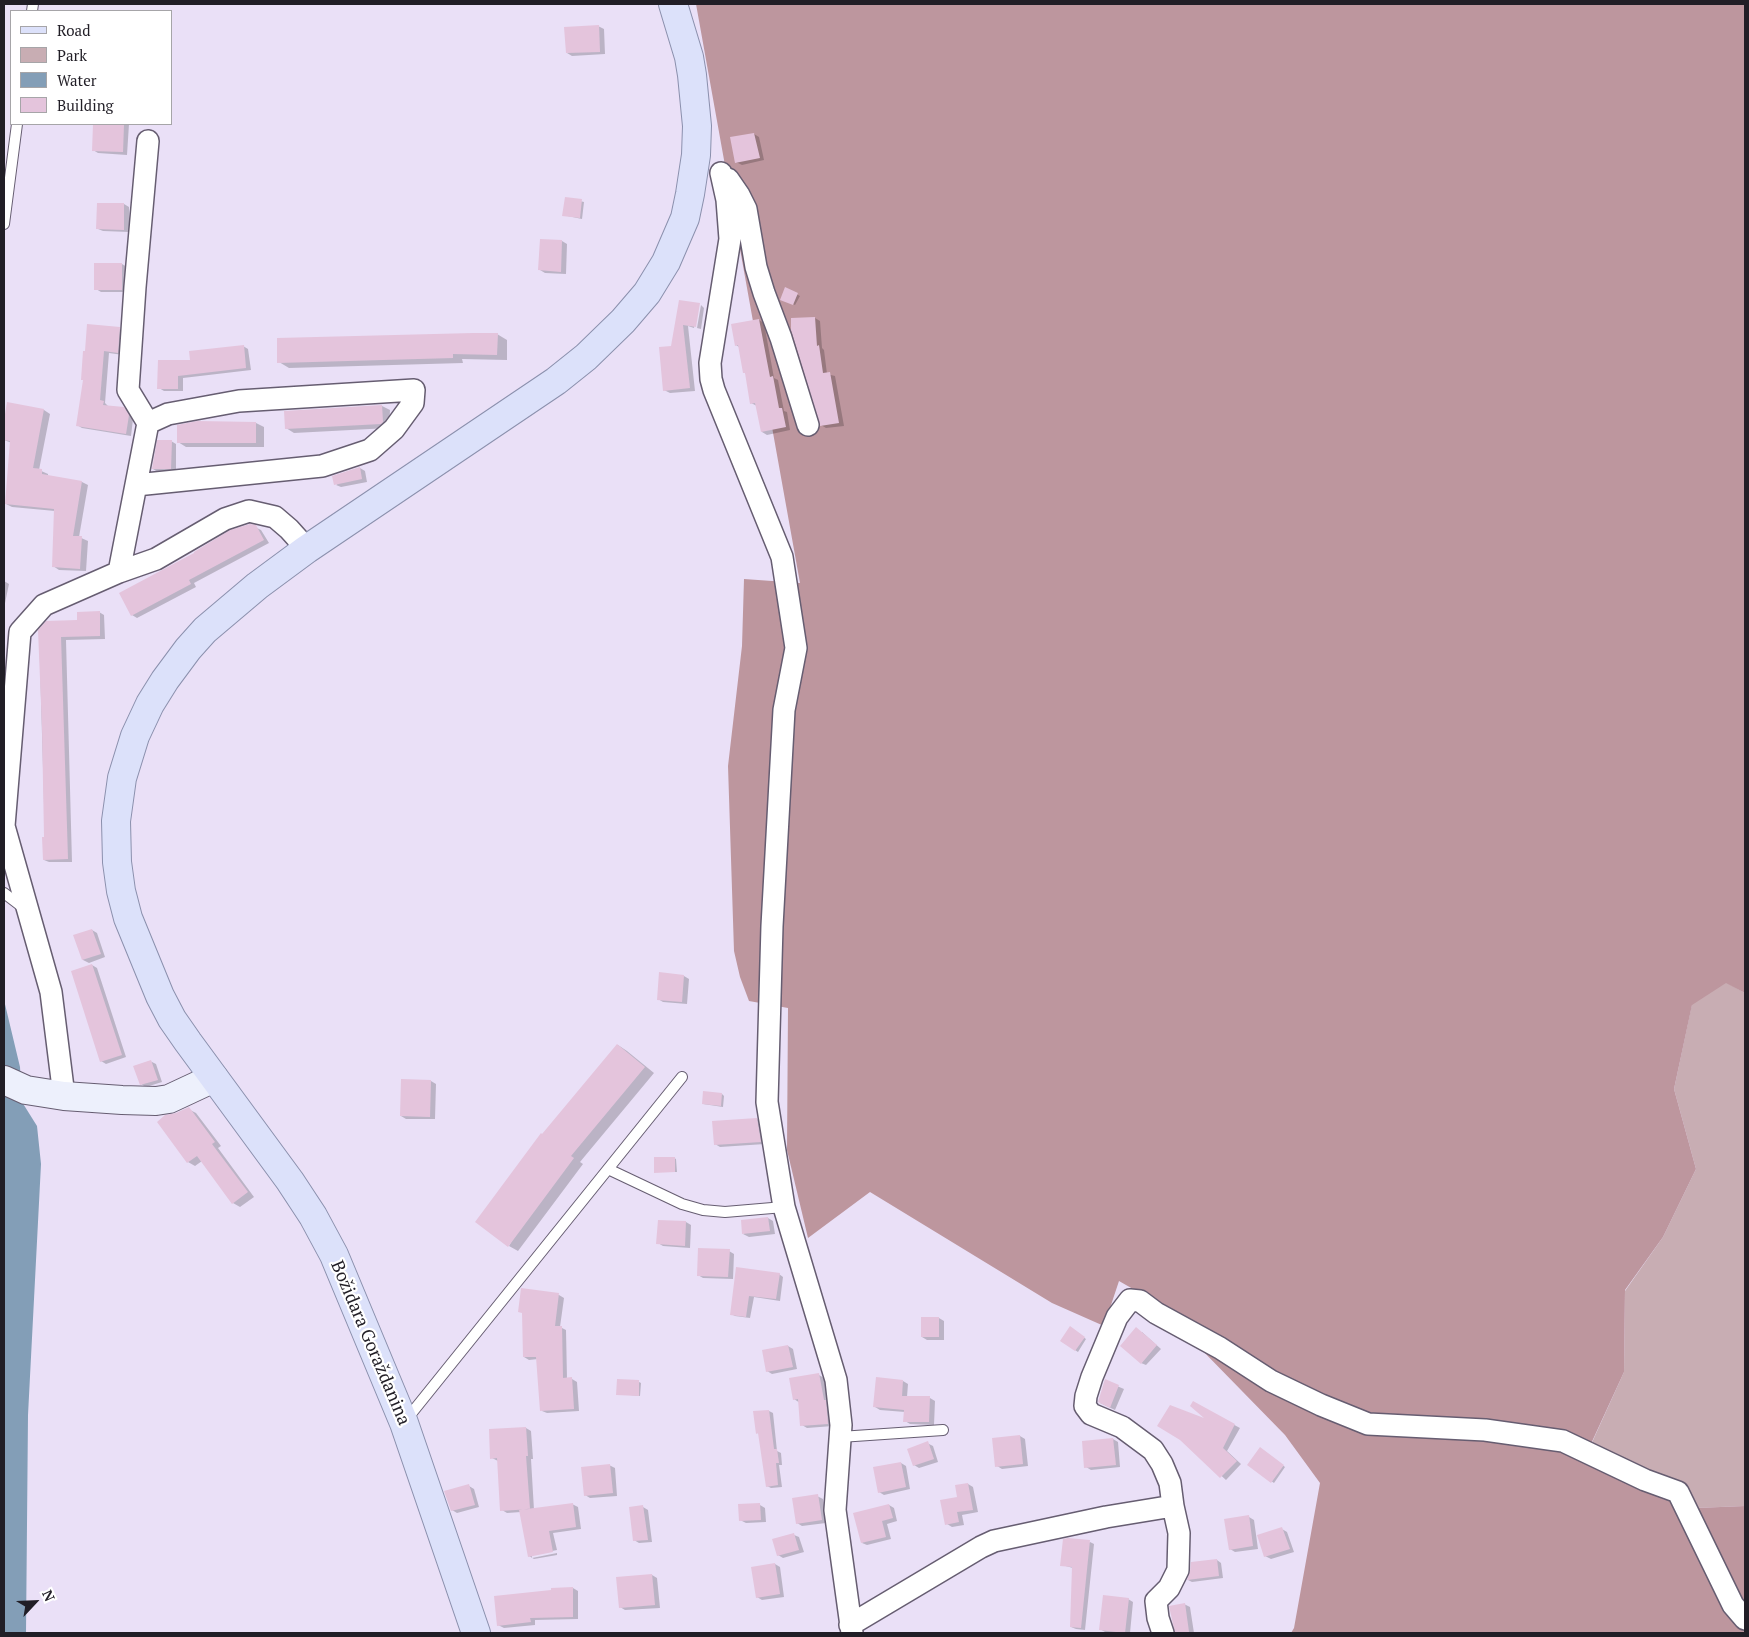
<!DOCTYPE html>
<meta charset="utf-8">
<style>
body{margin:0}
#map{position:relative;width:1749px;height:1637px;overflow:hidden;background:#eae0f7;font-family:"PT Serif",serif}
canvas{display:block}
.frame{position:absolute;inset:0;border:5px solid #211e26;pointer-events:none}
.legend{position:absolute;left:10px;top:10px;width:162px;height:115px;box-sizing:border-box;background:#fff;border:1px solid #a6a5a8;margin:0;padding:6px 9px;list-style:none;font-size:15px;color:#211e26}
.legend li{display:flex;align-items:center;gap:10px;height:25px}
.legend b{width:25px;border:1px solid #a6a5a8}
.north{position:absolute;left:10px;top:1577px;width:50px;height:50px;-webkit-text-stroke:4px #fff;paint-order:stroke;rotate:65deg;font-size:14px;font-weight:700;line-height:20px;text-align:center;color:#211e26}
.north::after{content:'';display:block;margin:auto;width:18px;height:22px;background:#211e26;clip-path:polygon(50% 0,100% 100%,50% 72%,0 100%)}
</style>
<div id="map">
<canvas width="1749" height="1637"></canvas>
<div class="frame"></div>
<ul class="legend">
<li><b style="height:6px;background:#dce1fa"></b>Road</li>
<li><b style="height:14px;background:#c8adb3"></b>Park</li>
<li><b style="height:14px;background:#839eb7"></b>Water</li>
<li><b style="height:14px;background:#e4c4dc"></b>Building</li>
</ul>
<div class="north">N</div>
</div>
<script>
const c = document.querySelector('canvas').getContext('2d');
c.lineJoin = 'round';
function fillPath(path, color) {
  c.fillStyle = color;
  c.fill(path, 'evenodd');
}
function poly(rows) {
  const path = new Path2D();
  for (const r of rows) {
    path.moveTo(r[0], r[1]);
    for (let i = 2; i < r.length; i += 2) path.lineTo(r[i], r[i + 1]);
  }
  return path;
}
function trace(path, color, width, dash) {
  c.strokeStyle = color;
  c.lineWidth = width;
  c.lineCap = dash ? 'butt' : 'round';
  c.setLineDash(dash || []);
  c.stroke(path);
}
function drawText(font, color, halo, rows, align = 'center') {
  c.font = font + ' "PT Serif",serif';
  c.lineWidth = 4.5;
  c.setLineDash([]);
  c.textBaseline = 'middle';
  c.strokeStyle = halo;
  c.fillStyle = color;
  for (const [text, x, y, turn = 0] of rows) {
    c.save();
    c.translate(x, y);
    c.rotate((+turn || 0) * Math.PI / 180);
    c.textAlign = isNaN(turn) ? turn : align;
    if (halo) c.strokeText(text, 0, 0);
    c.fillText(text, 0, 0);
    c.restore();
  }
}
fillPath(poly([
 [1726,982,1745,993,1745,1506,1696,1508,1663,1499,1584,1460,1624,1372,1625,1291,1663,1237,1696,1169,1674,1089,1692,1004]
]), '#c8adb3');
fillPath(poly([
 [696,4,1745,4,1745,993,1726,983,1692,1005,1674,1089,1696,1169,1663,1237,1625,1290,1624,1372,1584,1459,1663,1499,1696,1508,1745,1506,1745,1633,1291,1633,1294,1628,1320,1483,1285,1435,1154,1301,1119,1281,1104,1326,1052,1303,870,1192,808,1238,787,1150,788,1008,749,1001,740,977,734,951,728,766,742,646,744,579,800,583]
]), '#bd969e');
fillPath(poly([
 [4,1000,20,1067,22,1102,37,1126,41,1164,28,1415,26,1633,4,1633]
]), '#839eb7');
fillPath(poly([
 [598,26,604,29,605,54,572,56,567,53],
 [95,124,129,124,127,155,98,153,93,150],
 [754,134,759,137,764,160,742,165,736,162,732,138],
 [566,198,584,202,582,219,563,215],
 [124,204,129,207,129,232,103,231,98,229],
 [541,240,562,241,567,244,566,274,545,273,540,270],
 [122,264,127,267,127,292,101,292,96,289],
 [786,289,800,296,795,305,781,299],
 [680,301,698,304,694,328,688,326,695,391,670,393,664,390],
 [701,305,704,308,701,329,697,328],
 [815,318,820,321,822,348,824,350,827,374,835,376,844,426,826,428,821,425,792,320],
 [759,320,764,323,774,378,778,380,784,411,787,412,790,430,767,435,762,432,757,406,751,403,746,374,744,372,739,347,736,345],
 [119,329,124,331,123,355,109,353,105,403,108,406,123,408,129,411,133,419,131,436,82,428,77,425,84,380,86,352],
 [497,334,507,340,507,360,462,359,463,363,289,368,279,362],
 [243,346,248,349,251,370,183,378,183,391,164,391,159,388,191,362],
 [8,404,44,410,50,414,39,470,48,474,48,476,82,482,88,485,79,537,88,541,86,571,59,570,53,566,55,511,12,507,6,504,12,443,4,440,4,427],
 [382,406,390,410,389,428,294,433,286,428],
 [256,423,264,427,264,447,186,447,178,442],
 [171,441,176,444,176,471,158,472,153,469],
 [360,468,365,471,367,482,341,487,336,485],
 [255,527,261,530,269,543,194,583,196,587,137,618,132,615],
 [4,581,9,584,4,608],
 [99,612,104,615,105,639,66,640,72,862,49,862,44,860,45,838,39,631,79,622],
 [92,930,97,933,105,957,89,963,83,960,75,936],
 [92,965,97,968,126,1057,106,1064,101,1061],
 [660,974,684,976,689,979,687,1004,663,1002,658,999],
 [618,1045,627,1051,654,1073,580,1162,583,1164,518,1251,509,1246],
 [150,1061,156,1064,162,1082,146,1087,141,1084],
 [402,1080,431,1081,436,1084,435,1119,406,1119,401,1116],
 [722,1094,724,1096,723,1107,703,1104],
 [188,1109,196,1113,221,1146,218,1148,254,1197,240,1207,233,1203,202,1161,195,1166,188,1162,176,1114],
 [757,1119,762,1122,765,1144,720,1147,715,1144],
 [674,1158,676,1159,677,1172,656,1172],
 [768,1218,773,1221,775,1234,749,1237,743,1234],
 [659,1221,686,1222,691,1225,690,1248,663,1246,658,1243],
 [729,1251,734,1254,733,1279,703,1278,698,1275],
 [738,1268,779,1274,783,1277,780,1301,754,1297,750,1318,735,1316,731,1314],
 [522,1289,559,1295,564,1298,560,1327,566,1330,567,1379,572,1379,577,1382,579,1411,547,1413,542,1411,538,1359,529,1360,524,1357],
 [939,1318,944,1321,944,1340,927,1340,922,1337],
 [1070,1328,1086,1339,1078,1352,1061,1341],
 [1142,1332,1161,1349,1146,1365,1141,1363],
 [788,1346,793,1349,797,1369,772,1374,767,1371,763,1351],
 [819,1375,824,1378,833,1426,807,1428,802,1425,800,1403,794,1399],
 [903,1381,908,1384,907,1397,930,1398,935,1401,934,1425,910,1424,905,1421,905,1412,880,1410,875,1407],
 [1105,1381,1124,1389,1115,1410,1100,1403],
 [639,1382,641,1383,640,1396,618,1394],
 [1193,1403,1240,1428,1227,1451,1241,1464,1226,1480,1181,1439,1209,1422],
 [769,1411,773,1413,777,1451,781,1453,782,1465,779,1465,782,1487,771,1488,767,1486,760,1434,757,1433],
 [526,1428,531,1431,533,1459,531,1459,534,1510,572,1504,578,1507,581,1529,553,1533,557,1550,532,1555,532,1558,557,1553,557,1555,534,1559,529,1556,521,1512,507,1513,502,1510,498,1461,492,1458],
 [1020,1436,1025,1439,1028,1466,1002,1469,997,1466],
 [1113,1439,1118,1442,1120,1467,1091,1470,1086,1467],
 [927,1443,933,1446,938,1462,919,1468,914,1465],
 [1261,1449,1285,1467,1274,1483,1249,1465],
 [901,1463,906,1466,910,1489,884,1495,879,1492],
 [609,1465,615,1468,617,1496,590,1498,585,1495],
 [968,1484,973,1487,978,1512,962,1515,964,1525,952,1527,947,1524,959,1498],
 [469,1486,474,1489,479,1507,457,1513,452,1510],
 [817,1496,823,1499,826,1523,802,1526,797,1523],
 [760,1505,765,1508,766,1522,746,1523,740,1520],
 [889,1505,894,1508,897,1521,887,1524,891,1539,867,1545,862,1543],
 [643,1507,648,1510,652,1542,639,1543,634,1540],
 [1249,1517,1254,1520,1258,1549,1235,1552,1230,1549],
 [1282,1529,1287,1532,1294,1552,1271,1559,1265,1556],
 [794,1535,799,1537,804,1552,783,1558,778,1555],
 [1090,1542,1094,1544,1085,1630,1076,1629,1071,1627,1073,1568,1062,1565],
 [1217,1560,1221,1563,1223,1578,1192,1582,1188,1580],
 [775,1564,780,1567,784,1597,762,1600,757,1597],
 [652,1575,657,1578,660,1608,625,1610,620,1607],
 [573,1588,578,1591,578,1619,535,1620,535,1625,504,1628,498,1625],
 [1128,1599,1133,1602,1130,1633,1105,1632,1100,1629],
 [1184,1604,1190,1607,1194,1633,1179,1633,1171,1607]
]), '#0003');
fillPath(poly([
 [599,25,600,52,566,53,564,27],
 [93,124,124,124,123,152,92,151],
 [754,133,760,158,735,163,730,137],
 [565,197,582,199,580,218,562,216],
 [97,203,124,203,124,230,96,229],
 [540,239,562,240,561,272,538,270],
 [94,263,122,263,122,290,94,290],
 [785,287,798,293,793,305,780,300],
 [679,300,700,303,696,327,683,325,690,388,663,391,659,347,671,346],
 [815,317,817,346,819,345,823,373,830,372,839,423,820,426,791,330,791,318],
 [759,319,770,377,773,376,779,408,782,408,786,427,761,432,755,403,750,404,745,373,743,373,738,345,735,346,731,324],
 [87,324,120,327,118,353,104,351,100,400,104,401,103,405,124,407,129,415,126,434,76,426,83,380,81,380,83,351,85,351],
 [473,333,498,333,497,355,453,354,453,358,277,363,277,338],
 [244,345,246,368,178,376,178,389,157,389,158,360,190,360,189,351],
 [7,402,44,409,33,468,42,469,42,474,82,481,73,536,82,536,80,569,52,567,54,509,5,504,10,441,4,440,4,420],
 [382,405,383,422,381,424,285,429,284,411],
 [197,421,256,422,256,443,177,443,177,425],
 [157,440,172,440,171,469,152,469],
 [360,467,362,479,334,485,332,476],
 [250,524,256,525,264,540,189,580,191,584,131,616,119,593,194,553,194,552,230,530],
 [100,611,100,636,61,637,68,859,43,860,42,837,44,837,42,728,38,630,46,621,77,620,77,612],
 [92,929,101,954,82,960,73,935],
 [92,964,122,1055,100,1062,71,971],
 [659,972,684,975,682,1002,657,1000],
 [617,1044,645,1067,571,1156,574,1158,508,1247,475,1222,541,1133,542,1134],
 [151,1060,158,1080,140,1085,133,1066],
 [401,1079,431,1080,430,1117,400,1116],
 [703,1091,722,1093,721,1106,702,1104],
 [189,1107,215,1142,212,1144,248,1192,232,1204,197,1156,187,1163,157,1122,165,1115,176,1113],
 [757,1118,761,1142,714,1145,712,1121],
 [654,1157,675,1157,675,1172,654,1173],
 [768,1217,770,1231,742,1234,741,1220],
 [658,1220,686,1221,685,1246,656,1244],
 [698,1248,730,1249,728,1277,697,1276],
 [736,1267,780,1273,776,1299,749,1296,746,1317,730,1315],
 [521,1288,559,1293,555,1326,562,1326,563,1378,572,1377,574,1409,540,1411,536,1357,523,1357,522,1313,518,1312],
 [921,1317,939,1317,939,1337,921,1337],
 [1070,1326,1085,1337,1075,1351,1060,1341],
 [1136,1327,1157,1345,1141,1364,1120,1346],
 [788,1345,793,1367,766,1372,762,1350],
 [819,1373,824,1400,826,1400,828,1424,800,1426,798,1399,793,1400,789,1378],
 [876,1377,903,1380,902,1396,930,1396,929,1422,903,1422,904,1410,873,1407],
 [617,1379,639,1380,639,1396,616,1395],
 [1105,1379,1119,1385,1110,1408,1098,1402],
 [1193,1401,1235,1424,1223,1448,1237,1461,1220,1478,1180,1440,1157,1426,1170,1405,1204,1418,1190,1406],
 [769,1410,774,1449,777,1449,779,1463,776,1463,778,1485,766,1487,758,1433,756,1434,753,1411],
 [526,1427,528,1456,526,1456,530,1509,500,1511,497,1458,490,1459,489,1429],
 [1020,1435,1023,1464,995,1467,992,1438],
 [1113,1438,1116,1465,1084,1468,1082,1441],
 [928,1441,934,1459,913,1466,907,1449],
 [1260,1447,1284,1465,1271,1483,1247,1465],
 [901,1462,906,1487,878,1493,873,1467],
 [610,1464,613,1493,584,1496,581,1467],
 [968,1483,973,1510,957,1512,959,1522,945,1525,940,1500,957,1497,955,1485],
 [469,1484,475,1505,451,1511,444,1491],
 [818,1494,822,1520,796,1524,792,1498],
 [573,1503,576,1527,549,1531,553,1552,528,1557,519,1510],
 [760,1503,761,1520,739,1521,738,1504],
 [889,1504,893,1518,882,1521,886,1537,861,1543,853,1513],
 [643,1505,648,1540,633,1541,629,1507],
 [1249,1515,1253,1546,1229,1550,1224,1519],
 [1282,1527,1290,1549,1264,1557,1257,1535],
 [794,1533,799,1550,777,1556,772,1539],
 [1068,1538,1090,1540,1081,1628,1070,1627,1072,1567,1060,1566,1063,1539],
 [1217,1559,1219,1576,1187,1580,1190,1571,1191,1562],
 [775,1563,780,1594,756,1598,751,1567],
 [652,1574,655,1605,619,1608,616,1577],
 [573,1587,573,1617,530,1618,531,1622,497,1626,494,1596,551,1590,551,1588],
 [1103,1595,1129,1598,1125,1633,1099,1630],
 [1185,1603,1189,1632,1175,1633,1169,1606]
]), '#e4c4dc');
const lane = poly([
 [32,11,33,4],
 [4,224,17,124],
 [4,893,25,909],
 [608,1169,682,1204,703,1210,725,1212,784,1207],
 [406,1420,682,1077],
 [840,1437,943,1430]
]);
const street = poly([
 [148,141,135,287,128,390,148,423],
 [721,173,727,200,730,239,710,363,711,379,714,390,782,557,796,648,784,710,772,926,767,1102,784,1207,836,1380,841,1425,835,1510,852,1633],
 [728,179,739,195,746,209,756,267,764,293,781,338,808,425],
 [119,572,156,559,225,519,249,511,275,517,289,529,307,549],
 [64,1096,51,992,4,826,20,632,44,605,119,572,148,423,168,414,239,401,414,390,413,403,394,429,370,450,322,466,136,485],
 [1173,1506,1170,1483,1162,1464,1153,1450,1122,1427,1091,1414,1085,1406,1086,1396,1092,1377,1117,1317,1130,1300,1140,1301,1156,1313,1220,1348,1271,1381,1321,1405,1368,1424,1485,1430,1563,1441,1645,1480,1678,1492,1733,1605,1745,1619],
 [850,1625,981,1547,994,1541,1106,1517,1173,1506,1179,1533,1178,1570,1169,1588,1156,1601,1158,1618,1163,1633]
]);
const secondary = poly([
 [4,1080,26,1090,64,1096,122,1100,156,1101,169,1099,214,1078]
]);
const primary = poly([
 [476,1633,404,1423,334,1255,313,1216,290,1181,188,1042,172,1019,160,996,128,918,121,891,117,862,116,821,122,778,135,736,150,704,165,680,188,649,205,630,257,586,307,549,556,381,586,357,623,321,647,293,666,262,685,218,690,194,696,155,697,126,692,75,689,57,673,4]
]);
trace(lane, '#665d71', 12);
trace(street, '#665d71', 24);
trace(secondary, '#665d71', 30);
trace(primary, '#8b90ad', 30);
trace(lane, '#fff', 10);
trace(street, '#fff', 21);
trace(secondary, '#edf0fc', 28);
trace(primary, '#dce1fa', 28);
drawText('18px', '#211e26', '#fff', [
 ["Božidara Goraždanina",370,1343,67]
]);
</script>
